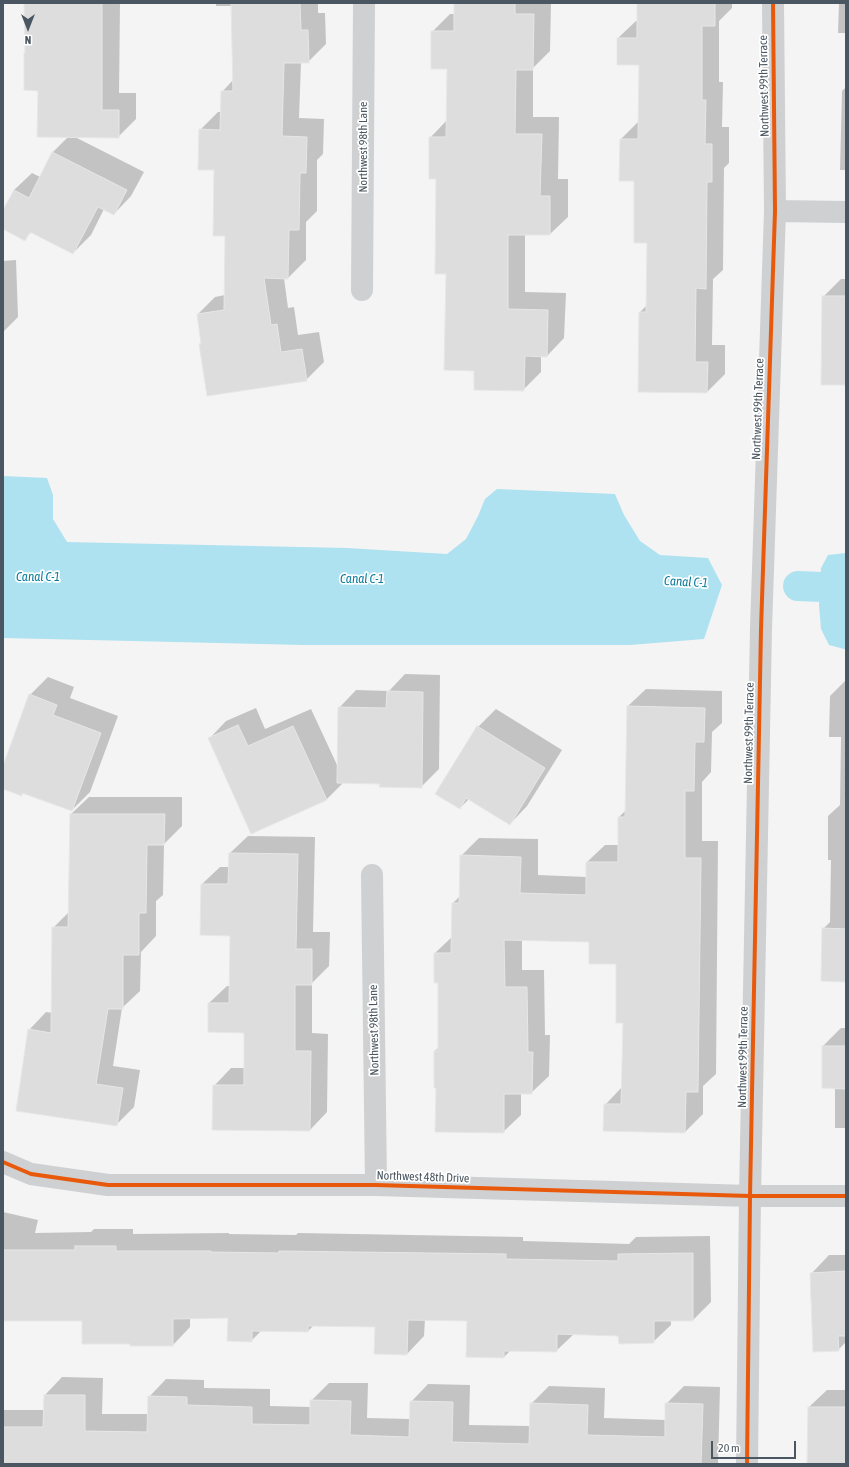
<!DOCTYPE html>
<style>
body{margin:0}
#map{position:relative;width:849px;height:1467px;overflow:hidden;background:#f4f4f4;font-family:"Asap Condensed",sans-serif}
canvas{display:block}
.frame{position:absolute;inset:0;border:4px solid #4a5661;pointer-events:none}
.north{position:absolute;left:8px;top:8px;width:40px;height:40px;-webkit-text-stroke:3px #fff;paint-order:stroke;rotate:180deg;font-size:11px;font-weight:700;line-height:16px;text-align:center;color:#4a5661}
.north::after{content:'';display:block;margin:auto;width:14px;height:18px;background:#4a5661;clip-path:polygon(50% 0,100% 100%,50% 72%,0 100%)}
.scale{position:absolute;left:711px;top:1441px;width:85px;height:18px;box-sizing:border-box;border:2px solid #4a5661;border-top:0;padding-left:5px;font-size:12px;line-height:14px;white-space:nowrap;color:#4a5661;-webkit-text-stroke:3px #fff;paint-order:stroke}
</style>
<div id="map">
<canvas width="849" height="1467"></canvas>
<div class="frame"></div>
<div class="north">N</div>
<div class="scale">20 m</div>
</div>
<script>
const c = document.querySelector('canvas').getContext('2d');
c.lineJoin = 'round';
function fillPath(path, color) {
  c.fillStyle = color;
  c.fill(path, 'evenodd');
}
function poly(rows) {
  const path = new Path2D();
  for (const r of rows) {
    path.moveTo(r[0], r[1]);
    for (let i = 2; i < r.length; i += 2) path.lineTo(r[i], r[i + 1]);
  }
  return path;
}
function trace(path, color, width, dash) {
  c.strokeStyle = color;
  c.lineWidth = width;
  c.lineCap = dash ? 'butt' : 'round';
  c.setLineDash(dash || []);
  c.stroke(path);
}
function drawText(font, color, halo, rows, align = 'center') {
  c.font = font + ' "Asap Condensed",sans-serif';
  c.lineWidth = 3.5;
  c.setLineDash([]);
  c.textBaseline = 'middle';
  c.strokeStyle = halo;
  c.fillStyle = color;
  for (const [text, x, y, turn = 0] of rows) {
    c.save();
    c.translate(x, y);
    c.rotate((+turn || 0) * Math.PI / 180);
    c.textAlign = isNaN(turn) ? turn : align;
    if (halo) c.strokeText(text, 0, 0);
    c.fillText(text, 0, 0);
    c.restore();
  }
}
fillPath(poly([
 [3,476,47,478,53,495,53,519,67,542,347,548,447,554,466,539,478,516,485,499,497,489,615,494,624,515,640,541,660,555,708,558,722,585,704,639,630,645,304,645,3,638],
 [846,553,846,649,844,649,829,645,821,629,819,605,821,568,828,555]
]), '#aee2f0');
fillPath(poly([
 [25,3,120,3,119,93,136,93,136,119,118,137,73,136,144,172,131,196,114,214,104,209,91,235,73,253,32,232,27,236,3,228,3,212,14,190,32,173,40,177,53,152,69,136,39,90],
 [216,3,318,3,318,13,325,13,326,44,308,62,301,62,299,118,324,119,323,154,317,160,317,211,306,222,306,260,288,278,284,278,288,308,294,307,298,335,319,332,324,362,306,380,200,345,202,343,198,314,215,297,225,295,226,235,215,169,200,130,218,112,222,112,222,92,233,80,232,6,216,6],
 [455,3,551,3,550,51,533,68,533,117,559,117,558,179,568,179,568,217,550,234,525,234,525,292,566,293,564,338,547,356,541,356,541,372,523,390,475,370,447,273,437,178,430,138,447,120,448,68,432,32,450,14,455,14],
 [638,3,732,3,732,8,719,21,719,82,723,82,722,127,729,127,729,163,724,168,723,270,713,279,712,345,725,345,725,374,707,392,640,312,647,305,648,242,635,180,621,139,638,122,640,64,618,38,636,21,638,21],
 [839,3,846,3,846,33,838,33],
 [846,87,846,170,840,170,842,91],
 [16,260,18,317,3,332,3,261],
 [841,279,846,279,846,384,823,297],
 [405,674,440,675,439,769,421,787,381,783,344,782,327,799,251,832,209,739,226,721,256,708,265,729,311,709,338,767,339,708,356,690,389,691],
 [48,677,74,687,70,698,118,716,90,792,72,810,24,792,21,794,3,788,3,768,30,695],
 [846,680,846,981,823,929,830,922,831,860,828,860,828,816,840,805,841,737,829,737,830,696],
 [646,689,722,691,722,723,712,732,711,772,702,782,702,841,718,841,716,1074,703,1086,703,1114,685,1132,605,1105,622,1087,624,1022,617,963,590,941,522,939,522,970,544,970,545,1035,550,1035,549,1076,531,1093,521,1093,521,1115,503,1132,437,1087,435,1051,439,1047,439,982,435,953,453,936,453,903,460,896,461,856,479,838,538,839,538,875,587,877,587,862,605,845,619,845,619,817,626,810,628,706],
 [496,709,562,750,527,806,510,824,469,799,460,808,478,727],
 [89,797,182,797,182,826,164,844,163,895,156,901,156,936,141,952,140,991,122,1008,113,1066,140,1070,134,1107,116,1125,29,1030,46,1012,53,1013,53,928,70,911,71,814],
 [248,836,315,837,313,932,330,932,329,966,312,983,312,1033,328,1034,327,1112,310,1130,214,1086,231,1068,245,1068,245,1032,209,1003,227,986,230,986,231,935,202,884,220,867,230,867,230,853],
 [841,1028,846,1028,846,1128,835,1128,835,1088,823,1046],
 [3,1212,38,1220,35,1233,91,1232,94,1229,133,1229,133,1234,229,1233,229,1234,296,1235,298,1233,523,1237,523,1241,629,1244,636,1237,710,1236,711,1302,693,1320,671,1320,671,1325,653,1342,619,1335,574,1334,556,1351,511,1350,504,1357,468,1320,425,1319,424,1336,407,1354,376,1326,314,1325,308,1331,262,1330,252,1340,229,1317,190,1317,190,1327,173,1345,131,1343,83,1320,3,1319],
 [829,1255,846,1255,846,1342,838,1350,812,1273],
 [62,1377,103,1378,102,1414,148,1414,149,1397,166,1379,204,1380,204,1388,270,1389,270,1406,311,1407,311,1401,329,1383,368,1383,367,1418,410,1419,411,1402,428,1384,470,1385,469,1425,530,1426,531,1404,549,1386,605,1388,604,1418,666,1420,666,1404,684,1386,720,1387,718,1464,3,1464,3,1410,44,1410,45,1395],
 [827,1390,846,1390,846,1464,808,1464,809,1407]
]), '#0003');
trace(poly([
 [798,586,846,588]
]), '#aee2f0', 30);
const building = poly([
 [24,3,102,3,102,110,119,110,119,138,37,137,38,91,24,90,24,53,25,53,24,3],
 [231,3,300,3,301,30,308,30,309,63,284,63,282,136,307,137,306,173,300,173,299,230,289,230,288,279,264,278,271,325,277,324,281,352,302,349,307,381,207,396,199,344,201,344,197,314,224,310,225,236,213,236,214,170,198,170,199,129,220,130,221,91,233,91,231,3],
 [454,3,515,3,515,14,534,14,533,70,516,70,515,134,542,134,540,196,550,196,550,235,508,235,508,309,548,310,547,357,525,356,524,391,474,390,474,371,444,370,446,274,435,274,436,179,429,179,429,137,446,137,447,69,431,69,431,31,454,31,454,3],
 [637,3,715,3,715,26,702,26,702,100,706,100,705,144,712,144,712,182,707,182,706,289,696,288,695,362,708,362,707,393,638,392,639,312,646,312,647,243,634,243,634,181,619,181,620,139,638,139,639,65,617,65,617,38,637,38,637,3],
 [52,152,127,190,114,215,98,207,73,254,30,232,25,241,3,229,3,210,14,190,29,198,52,152],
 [822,296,846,296,846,385,821,385,822,296],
 [387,691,423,692,422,788,379,787,380,784,337,783,338,707,386,708,387,691],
 [29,694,57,705,53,715,101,733,72,811,22,793,22,796,3,789,3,766,29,694],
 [627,706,705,708,704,742,695,742,694,791,685,791,685,858,701,858,698,1092,686,1092,685,1133,603,1131,604,1104,621,1104,623,1023,616,1023,616,964,589,964,589,942,504,940,505,987,527,987,528,1052,533,1052,532,1094,504,1094,504,1133,435,1132,436,1088,434,1088,434,1051,438,1051,438,983,434,983,434,953,451,953,452,903,459,903,460,855,521,857,520,893,586,895,586,862,618,862,618,817,625,817,627,706],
 [238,725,248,746,293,726,327,800,251,834,208,738,238,725],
 [477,726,545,768,510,825,466,798,460,809,435,794,477,726],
 [70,814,165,814,164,845,147,845,146,913,139,913,139,955,123,955,123,1009,108,1009,96,1084,123,1088,117,1126,16,1111,28,1029,51,1033,52,927,68,927,70,814],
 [229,853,298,854,296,949,312,949,312,985,295,985,295,1051,311,1051,310,1131,212,1130,213,1085,244,1085,244,1033,208,1032,208,1003,229,1003,230,936,200,935,201,884,228,884,229,853],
 [822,928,846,929,846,982,821,981,822,928],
 [822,1046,846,1046,846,1089,822,1088,822,1046],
 [75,1246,116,1246,116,1251,211,1251,211,1252,279,1253,279,1251,506,1254,506,1259,618,1261,618,1254,693,1253,693,1321,654,1321,654,1343,619,1344,618,1336,557,1334,557,1352,504,1351,504,1358,466,1357,467,1321,408,1320,407,1355,374,1354,375,1327,308,1326,308,1332,252,1331,252,1342,227,1341,228,1318,173,1319,173,1346,130,1346,130,1344,82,1344,82,1321,3,1321,3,1250,75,1250,75,1246],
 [846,1271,846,1336,838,1336,839,1351,813,1352,810,1273,846,1271],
 [44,1395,85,1395,85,1431,147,1432,148,1396,187,1397,187,1405,252,1407,252,1424,310,1425,310,1400,351,1401,350,1435,409,1437,410,1401,453,1402,452,1442,529,1444,530,1403,588,1405,587,1435,665,1437,665,1403,703,1404,701,1464,3,1464,3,1427,43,1427,44,1395],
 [808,1407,846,1407,846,1464,807,1464,808,1407]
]);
fillPath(building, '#ddddde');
trace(building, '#e5e6e7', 1);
trace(poly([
 [775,211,846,212],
 [362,290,364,3],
 [372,875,376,1185],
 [3,1162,31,1174,108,1185,376,1185,750,1196,846,1196],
 [747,1464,750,1196,761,629,775,211,773,3]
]), '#ced0d2', 22);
trace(poly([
 [3,1162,31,1174,108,1185,376,1185,750,1196,846,1196],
 [747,1464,750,1196,761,629,775,211,773,3]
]), '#e8590c', 4);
drawText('12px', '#4a5661', '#fff', [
 ["Northwest 99th Terrace",764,86,-91],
 ["Northwest 98th Lane",363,147,-90],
 ["Northwest 99th Terrace",758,409,-88],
 ["Northwest 99th Terrace",749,733,-89],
 ["Northwest 98th Lane",374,1030,-91],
 ["Northwest 99th Terrace",743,1057,-89],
 ["Northwest 48th Drive",423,1177,2]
]);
drawText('italic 13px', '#0c7c9b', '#fff', [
 ["Canal C-1",38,577],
 ["Canal C-1",362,579],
 ["Canal C-1",686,582,3]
]);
</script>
